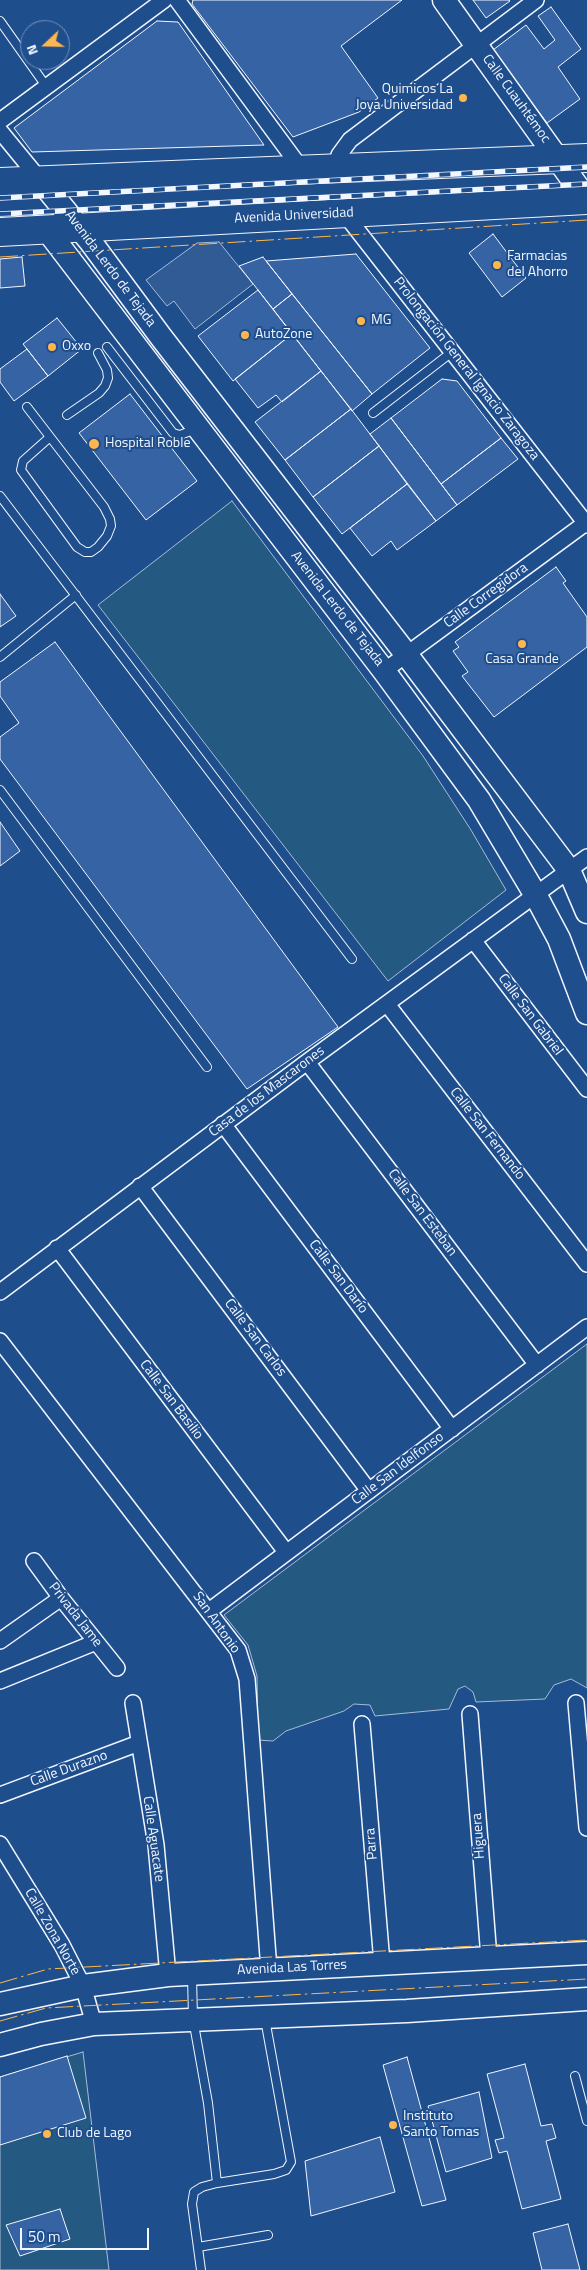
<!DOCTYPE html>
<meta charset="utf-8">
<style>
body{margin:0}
#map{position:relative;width:587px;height:2270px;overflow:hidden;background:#1f4e8c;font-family:"Titillium Web",sans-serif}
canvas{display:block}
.north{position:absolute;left:20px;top:20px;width:50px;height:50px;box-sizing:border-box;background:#1f4e8c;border:1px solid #7391ba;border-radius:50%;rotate:249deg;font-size:14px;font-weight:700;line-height:20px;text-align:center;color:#f2f6ff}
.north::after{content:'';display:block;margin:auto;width:18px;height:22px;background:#ffb74d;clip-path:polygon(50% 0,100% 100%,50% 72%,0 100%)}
.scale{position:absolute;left:20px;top:2228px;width:129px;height:22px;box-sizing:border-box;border:2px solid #f2f6ff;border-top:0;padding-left:6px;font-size:15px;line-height:18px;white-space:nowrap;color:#f2f6ff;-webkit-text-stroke:4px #1f4e8c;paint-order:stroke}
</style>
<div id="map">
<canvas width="587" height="2270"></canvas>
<div class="north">N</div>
<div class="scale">50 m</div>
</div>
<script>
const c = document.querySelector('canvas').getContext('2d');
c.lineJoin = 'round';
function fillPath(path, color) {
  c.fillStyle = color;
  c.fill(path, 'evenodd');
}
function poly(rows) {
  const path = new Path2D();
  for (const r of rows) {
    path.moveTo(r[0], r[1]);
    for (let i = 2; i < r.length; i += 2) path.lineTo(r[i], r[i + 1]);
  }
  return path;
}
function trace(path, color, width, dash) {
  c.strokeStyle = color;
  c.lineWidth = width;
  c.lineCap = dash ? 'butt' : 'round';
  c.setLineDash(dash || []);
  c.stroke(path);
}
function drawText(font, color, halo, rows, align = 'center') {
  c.font = font + ' "Titillium Web",sans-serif';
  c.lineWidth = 4;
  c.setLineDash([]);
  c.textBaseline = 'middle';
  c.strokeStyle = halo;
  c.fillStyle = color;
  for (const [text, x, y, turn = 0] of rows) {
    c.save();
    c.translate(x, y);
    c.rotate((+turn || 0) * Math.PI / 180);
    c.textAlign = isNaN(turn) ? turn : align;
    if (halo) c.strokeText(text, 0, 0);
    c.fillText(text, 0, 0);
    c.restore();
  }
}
const green = poly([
 [232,501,423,756,471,830,506,890,388,981,98,605,232,501],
 [587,1344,587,1688,571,1679,554,1685,545,1699,476,1702,473,1692,465,1686,458,1689,449,1709,375,1716,370,1705,354,1704,344,1711,286,1731,273,1741,258,1740,257,1676,248,1645,224,1615,587,1344],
 [83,2052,109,2270,0,2270,0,2077,83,2052]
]);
fillPath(green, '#245a82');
trace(green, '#a8bbd7', 1);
const parking = poly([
 [219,242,253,284,195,329,174,301,167,306,146,280,197,243,219,242]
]);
fillPath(parking, '#305b95');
trace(parking, '#a8bbd7', 1);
const building = poly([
 [193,0,402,0,341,46,378,98,359,112,293,137,192,4,193,0],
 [473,0,509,0,510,1,486,18,473,0],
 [551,7,581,49,558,67,580,99,547,123,493,50,526,25,544,49,555,40,538,16,551,7],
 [157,21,178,22,264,145,32,152,14,128,157,21],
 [493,234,526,278,502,297,469,253,493,234],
 [356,254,430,348,372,394,266,261,356,254],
 [22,257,25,286,0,288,0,259,22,257],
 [263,257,292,294,273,309,239,266,263,257],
 [258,290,292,334,233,381,198,336,258,290],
 [292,294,372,394,352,411,273,309,292,294],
 [57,318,82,349,48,376,23,344,57,318],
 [292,334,321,371,282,402,276,395,258,408,235,379,292,334],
 [27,349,48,376,14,401,0,382,0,369,27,349],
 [321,371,351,409,285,460,255,422,321,371],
 [442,379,457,381,501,438,441,484,391,418,442,379],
 [130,394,197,481,146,520,79,433,130,394],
 [351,409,379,446,313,497,285,460,351,409],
 [391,418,457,505,436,521,370,434,391,418],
 [501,438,518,459,457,505,441,484,501,438],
 [379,446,407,484,342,534,313,497,379,446],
 [407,484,436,521,397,550,391,541,372,556,350,528,407,484],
 [556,567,566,581,563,583,587,617,587,647,494,717,462,676,468,672,453,651,459,647,455,642,556,567],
 [0,594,16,616,0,627,0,594],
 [55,642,338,1027,247,1089,0,759,0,737,19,723,0,696,0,682,55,642],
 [0,822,20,851,0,866,0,822],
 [67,2056,86,2118,0,2145,0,2077,67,2056],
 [407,2057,446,2200,422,2206,383,2065,407,2057],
 [525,2064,541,2126,552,2124,556,2138,546,2141,561,2199,522,2209,507,2151,499,2153,495,2140,504,2138,487,2074,525,2064],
 [479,2092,492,2158,446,2172,428,2106,479,2092],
 [380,2137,395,2192,311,2216,305,2161,380,2137],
 [60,2209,70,2239,20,2256,6,2225,60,2209],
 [568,2224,580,2270,542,2270,533,2233,568,2224]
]);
fillPath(building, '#3563a3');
trace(building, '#f2f6ff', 1);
const lane = poly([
 [0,21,46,86],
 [107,347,173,433,180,435,196,429],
 [27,407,104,507,110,519,111,526,107,536,98,547,91,552,85,552,77,547,21,470,23,461,50,437],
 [373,413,452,352],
 [67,415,99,393,105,386,108,378,107,370,98,353],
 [0,496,352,959],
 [0,657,76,595],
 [0,790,207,1067],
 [192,1976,193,2019,208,2103,217,2183,202,2187,194,2192,192,2204,201,2270],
 [575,2076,587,2121],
 [217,2183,274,2174,286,2170,291,2162,265,2019],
 [198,2247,268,2235]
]);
const street = poly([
 [177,0,303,171],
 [0,121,164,0],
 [0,131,41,181],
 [337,170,339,155,350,140,536,0],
 [344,213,587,525],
 [384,671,587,522],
 [473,940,587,1089],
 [387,1004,587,1264],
 [307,1062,537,1365],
 [223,1124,452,1429],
 [140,1186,369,1491],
 [57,1248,286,1552],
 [0,1292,307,1062,587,857],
 [0,1341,238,1650,247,1679,269,1970],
 [34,1561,61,1598,117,1668],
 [209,1611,587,1327],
 [0,1641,61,1598],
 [0,1681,96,1642],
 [133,1703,156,1845,168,1975],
 [576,1703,587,1828],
 [470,1714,489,1958],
 [362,1724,382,1963],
 [0,1795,139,1743],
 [0,1844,62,1945,83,1986,94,2024]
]);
const secondary = poly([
 [444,0,587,200],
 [41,181,90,241,161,337,406,654,569,870,587,912],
 [47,230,384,671,479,800,535,894,559,939,587,1013],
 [0,2004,83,1986,168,1975,587,1953],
 [0,2045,41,2034,94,2024,407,2011,587,1999]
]);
const highway = poly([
 [0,182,587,158],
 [0,232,587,200]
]);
trace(lane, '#f2f6ff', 10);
trace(street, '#f2f6ff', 18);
trace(secondary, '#f2f6ff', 25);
trace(highway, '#f2f6ff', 30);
trace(lane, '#1f4e8c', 8);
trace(street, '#1f4e8c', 15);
trace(secondary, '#1f4e8c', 22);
trace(highway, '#1f4e8c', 28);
const rail = poly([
 [0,198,587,167],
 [0,214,587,184]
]);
trace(rail, '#f2f6ff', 5.5);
trace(rail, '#1f4e8c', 4, [11]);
trace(poly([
 [0,257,587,220],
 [0,1983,48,1969,587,1940],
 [0,2021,46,2008,587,1979]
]), '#ffb74d', 1, [18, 4, 2.5, 4]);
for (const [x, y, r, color] of [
 [463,98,5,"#ffb74d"],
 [497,265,5,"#ffb74d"],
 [361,321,5,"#ffb74d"],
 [245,335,5,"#ffb74d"],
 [52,347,5,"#ffb74d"],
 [94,444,6,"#ffb74d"],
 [522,644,5,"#ffb74d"],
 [393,2125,5,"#ffb74d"],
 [47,2134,5,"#ffb74d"]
]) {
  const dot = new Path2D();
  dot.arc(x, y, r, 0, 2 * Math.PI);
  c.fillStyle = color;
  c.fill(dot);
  trace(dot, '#1f4e8c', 2);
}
drawText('14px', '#f2f6ff', '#1f4e8c', [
 ["Quimicos La",453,90,"right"],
 ["Joya Universidad",453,106,"right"],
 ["Farmacias",507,257],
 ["del Ahorro",507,273],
 ["MG",371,321],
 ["AutoZone",255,335],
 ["Oxxo",62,347],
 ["Hospital Roble",105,444],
 ["Casa Grande",522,660,"center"],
 ["Instituto",403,2117],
 ["Santo Tomas",403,2133],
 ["Club de Lago",57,2134]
], 'left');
drawText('14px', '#f2f6ff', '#1f4e8c', [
 ["Calle Cuauhtémoc",516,99,54],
 ["Avenida Universidad",294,216,-3],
 ["Avenida Lerdo de Tejada",110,269,53],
 ["Prolongación General Ignacio Zaragoza",466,369,52],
 ["Calle Corregidora",486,596,-36],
 ["Avenida Lerdo de Tejada",337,609,52],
 ["Calle San Gabriel",530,1015,53],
 ["Casa de los Mascarones",267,1092,-37],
 ["Calle San Fernando",487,1134,52],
 ["Calle San Esteban",422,1213,53],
 ["Calle San Darío",338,1277,53],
 ["Calle San Carlos",255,1338,53],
 ["Calle San Basilio",171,1400,53],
 ["Calle San Idelfonso",398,1469,-37],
 ["Privada Jame",75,1615,52],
 ["San Antonio",216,1623,55],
 ["Calle Durazno",69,1769,-20],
 ["Higuera",479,1836,-94],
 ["Calle Aguacate",153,1839,82],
 ["Parra",372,1844,-95],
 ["Calle Zona Norte",52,1932,60],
 ["Avenida Las Torres",292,1968,-3]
]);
</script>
